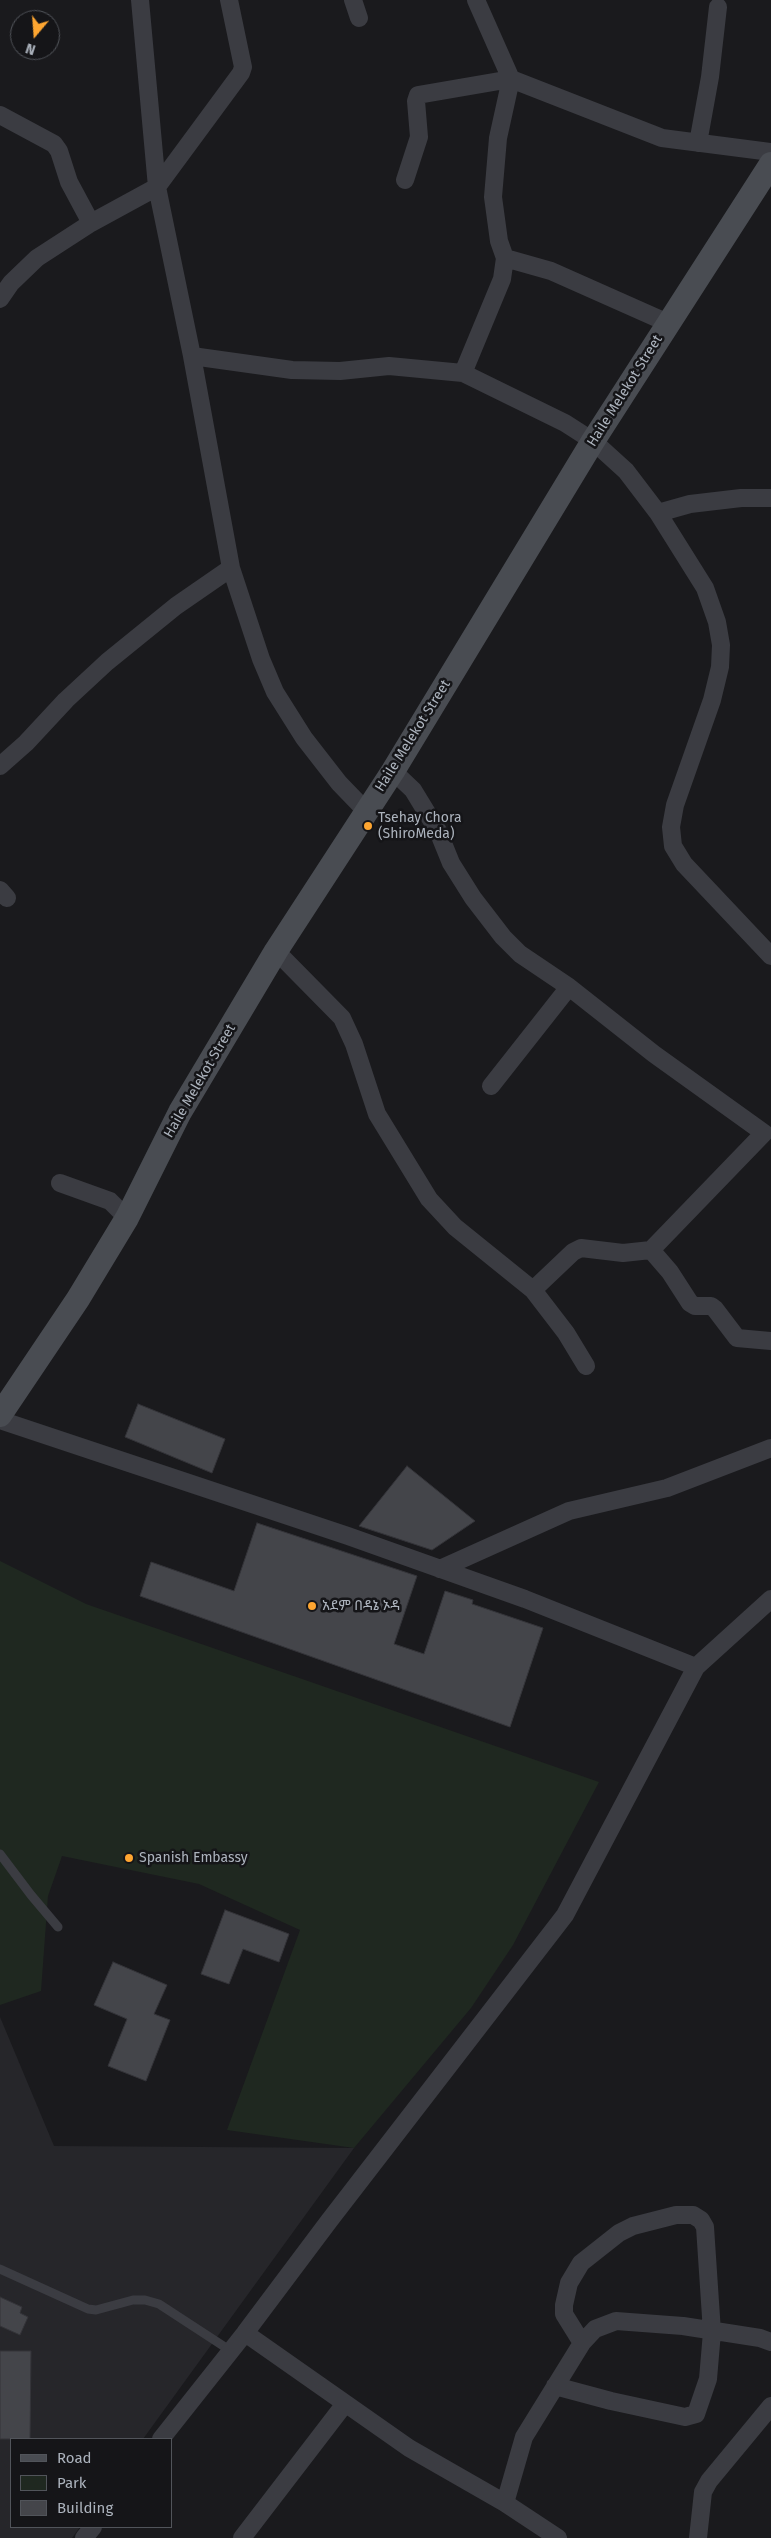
<!DOCTYPE html>
<html>
<head>
<meta charset="utf-8">
<style>
	body { margin:0 }
	#map { position:relative; width:771px; height:2538px; overflow:hidden; background:#1a1a1d; font-family:"Fira Sans",sans-serif }
	canvas { display:block }
	.legend { position:absolute; left:10px; top:2438px; width:162px; height:90px; box-sizing:border-box; background:#151518; border:1px solid #51545a; margin:0; padding:6px 9px; list-style:none; font-size:15px; color:#acb3bd }
	.legend li { display:flex; align-items:center; gap:10px; height:25px }
	.legend b { width:25px; border:1px solid #51545a }
	.north { position:absolute; left:10px; top:10px; width:50px; height:50px; box-sizing:border-box; background:#151518; border:1px solid #51545a; border-radius:50%; rotate:198deg; font-size:14px; font-weight:700; line-height:20px; text-align:center; color:#acb3bd }
	.north::after { content:''; display:block; margin:auto; width:18px; height:22px; background:#fea631; clip-path:polygon(50% 0,100% 100%,50% 72%,0 100%) }
</style>
</head>
<body>
<div id="map">
<canvas width="771" height="2538"></canvas>
<ul class="legend">
<li><b style="height:6px;background:#494c52"></b>Road</li>
<li><b style="height:14px;background:#1f2820"></b>Park</li>
<li><b style="height:14px;background:#44454a"></b>Building</li>
</ul>
<div class="north">N</div>
</div>
<script>
const context = document.querySelector('canvas').getContext('2d');
context.lineJoin = 'round';
function fill(path, color) { context.fillStyle = color; context.fill(path, 'evenodd'); }
const poly = rows => new Path2D(rows.map(r => 'M' + r).join(''));
function stroke(path, color, width, dash) { context.strokeStyle = color; context.lineWidth = width; context.lineCap = dash ? 'butt' : 'round'; context.setLineDash(dash || []); context.stroke(path); }
function label(font, color, halo, rows, align = 'center') {
  context.font = font + ' "Fira Sans","Noto Sans Ethiopic",sans-serif'; context.lineWidth = 5; context.setLineDash([]); context.textBaseline = 'middle'; context.strokeStyle = halo; context.fillStyle = color; for (const [text, x, y, turn = 0] of rows) {
    context.save(); context.translate(x, y); context.rotate((+turn || 0) * Math.PI / 180); context.textAlign = isNaN(turn) ? turn : align; if (halo) context.strokeText(text, 0, 0); context.fillText(text, 0, 0); context.restore();
  }
}
fill(poly([
	[0,2017,54,2146,354,2148,143,2439,11,2439,11,2527,80,2527,72,2538,0,2538]
]), '#26262a');
fill(poly([
	[0,1561,86,1604,599,1782,513,1945,471,2008,354,2148,227,2130,300,1930,199,1884,62,1856,48,1896,41,1991,0,2005]
]), '#1f2820');
const building = poly([
	[138,1404,225,1439,212,1473,125,1437,138,1404],
	[407,1466,475,1521,432,1550,359,1526,407,1466],
	[257,1523,417,1576,394,1644,424,1654,445,1591,473,1600,472,1604,543,1628,510,1727,140,1596,151,1562,234,1591,257,1523],
	[225,1910,289,1934,279,1962,243,1949,229,1984,201,1974,225,1910],
	[113,1962,167,1985,154,2014,170,2020,146,2081,108,2066,127,2019,94,2005,113,1962],
	[0,2297,22,2307,20,2313,28,2317,20,2335,0,2326,0,2297],
	[0,2351,31,2351,30,2439,0,2439,0,2351]
]);
fill(building, '#44454a');
stroke(building, '#343439', 1);
stroke(poly([
	[0,1854,31,1895,58,1927],
	[0,2269,88,2309,96,2310,133,2300,145,2300,159,2304,231,2351]
]), '#3b3c42', 9);
stroke(poly([
	[140,0,157,187,192,356,231,568,261,659,275,692,304,738,339,783,366,811],
	[353,0,359,18],
	[476,0,511,79,662,138,771,152],
	[0,115,54,144,59,151,69,182,91,223],
	[698,143,710,77,718,7],
	[405,180,419,137,416,101,418,95,511,79,498,138,493,197,499,241,505,258,502,279,463,373,565,423,593,441,626,471,658,513,705,588,717,622,721,645,720,667,712,700,675,805,671,827,673,846,684,864,771,956],
	[505,258,551,271,668,323],
	[0,299,11,283,37,258,91,223,157,187,241,73,243,67,229,0],
	[192,356,292,370,340,371,389,366,463,373],
	[658,513,690,504,741,498,771,498],
	[0,766,26,743,66,700,107,662,176,606,231,568],
	[393,771,413,790,438,831,451,863,473,898,503,937,520,954,569,987,654,1054,764,1133,651,1250,670,1272,690,1303,695,1306,711,1306,715,1309,737,1338,771,1341],
	[0,890,7,898],
	[276,951,342,1018,354,1044,377,1114,429,1199,455,1227,533,1290,573,1252,581,1248,623,1253,651,1250],
	[491,1086,569,987],
	[60,1183,110,1201,127,1218],
	[533,1290,566,1333,586,1366],
	[0,1420,348,1536,525,1599,696,1667],
	[440,1569,569,1511,667,1488,771,1448],
	[245,2333,409,2448,505,2503,558,2538],
	[555,2386,611,2401,685,2417,696,2414,708,2379,712,2332,705,2227,701,2220,693,2215,676,2215,633,2226,619,2233,581,2263,569,2283,564,2305,564,2314,582,2343],
	[161,2439,245,2333,329,2221,565,1915,696,1667,771,1599],
	[505,2503,524,2437,582,2343,595,2329,616,2321,683,2326,760,2338,771,2342],
	[84,2538,93,2527],
	[242,2538,344,2405],
	[698,2538,703,2492,709,2481,771,2406]
]), '#3b3c42', 18);
stroke(poly([
	[0,1415,78,1299,127,1218,180,1112,276,951,393,771,593,441,771,164]
]), '#494c52', 24);
for (const [x, y, r, color] of [
	[368,826,5,"#fea631"],
	[312,1606,5,"#fea631"],
	[129,1858,5,"#fea631"]
]) { const dot = new Path2D(); dot.arc(x, y, r, 0, 2 * Math.PI); context.fillStyle = color; context.fill(dot); stroke(dot, '#151518', 2); }
label('14px', '#acb3bd', '#151518', [
	["Haile Melekot Street",625,391,-58],
	["Haile Melekot Street",413,736,-58],
	["Haile Melekot Street",200,1081,-60]
]);
label('14px', '#acb3bd', '#151518', [
	["Tsehay Chora",378,818],
	["(ShiroMeda)",378,834],
	["አደም በዳኔ ኦዳ",322,1606],
	["Spanish Embassy",139,1858]
], 'left');
</script>
</body>
</html>
